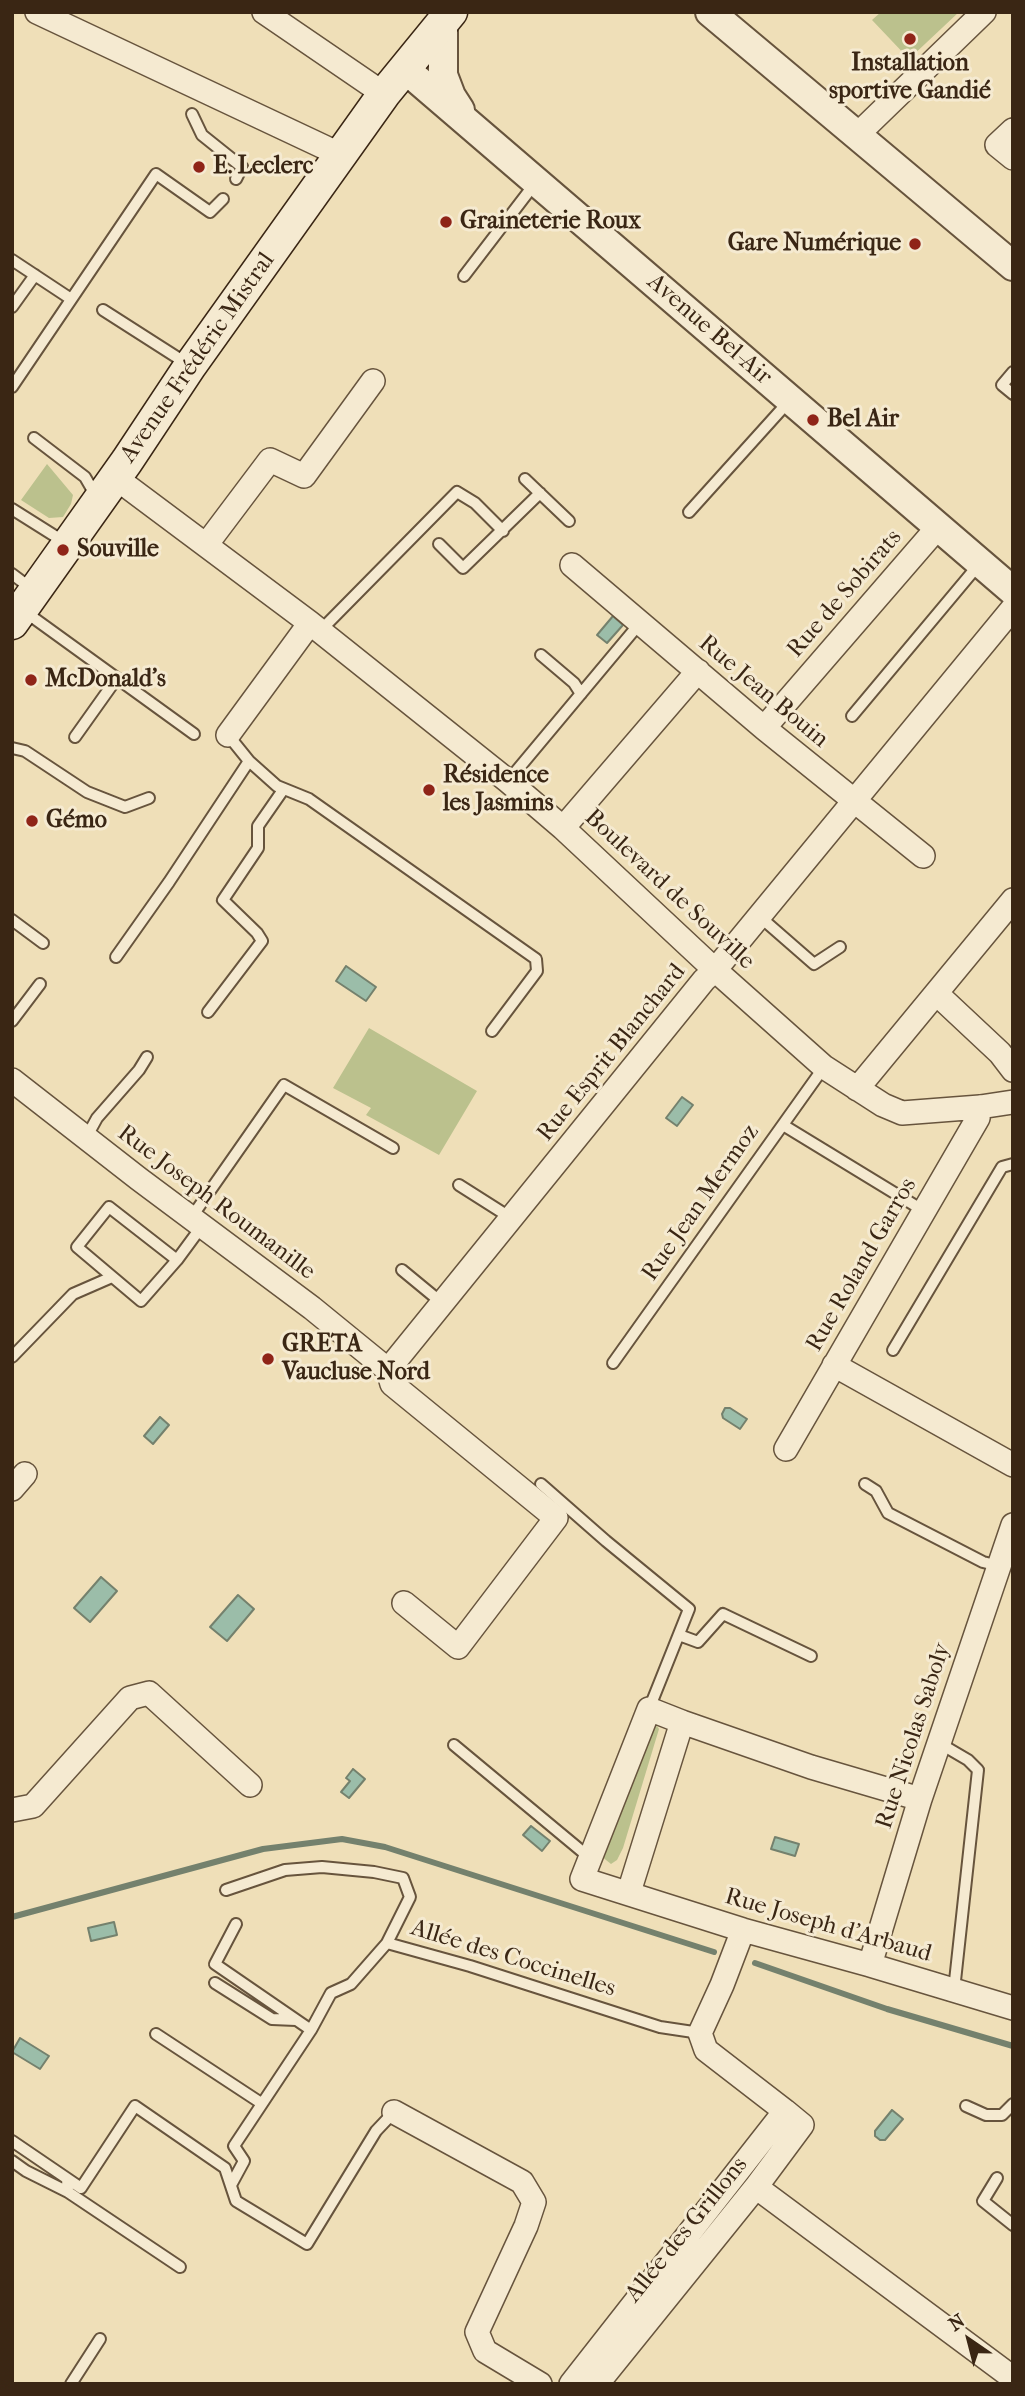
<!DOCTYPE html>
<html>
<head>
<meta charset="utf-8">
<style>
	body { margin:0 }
	#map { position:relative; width:1025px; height:2396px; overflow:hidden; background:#efdfb8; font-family:"IM FELL French Canon",serif }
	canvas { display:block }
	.frame { position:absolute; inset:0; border:14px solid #3a2614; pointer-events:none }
	.north { position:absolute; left:934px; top:2305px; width:70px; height:70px; -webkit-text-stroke:5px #f5ead1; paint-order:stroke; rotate:325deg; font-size:19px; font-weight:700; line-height:28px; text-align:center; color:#3a2614 }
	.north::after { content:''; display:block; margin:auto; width:24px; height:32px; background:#3a2614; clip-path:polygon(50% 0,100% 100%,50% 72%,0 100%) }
</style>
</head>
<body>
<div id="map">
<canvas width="1025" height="2396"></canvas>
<div class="frame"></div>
<div class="north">N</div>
</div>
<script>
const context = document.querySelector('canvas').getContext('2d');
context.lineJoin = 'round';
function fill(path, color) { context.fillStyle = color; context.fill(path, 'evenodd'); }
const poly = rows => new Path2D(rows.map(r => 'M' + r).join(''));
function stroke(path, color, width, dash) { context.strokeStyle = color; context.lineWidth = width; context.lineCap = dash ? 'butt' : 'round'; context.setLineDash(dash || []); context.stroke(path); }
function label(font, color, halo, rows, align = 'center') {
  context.font = font + ' "IM FELL French Canon",serif'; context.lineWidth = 6; context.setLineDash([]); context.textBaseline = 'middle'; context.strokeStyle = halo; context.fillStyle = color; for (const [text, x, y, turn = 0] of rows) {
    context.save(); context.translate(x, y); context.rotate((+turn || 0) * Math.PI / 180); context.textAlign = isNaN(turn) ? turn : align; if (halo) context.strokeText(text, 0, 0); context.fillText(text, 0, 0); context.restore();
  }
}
fill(poly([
	[881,12,959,12,909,59,872,20],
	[47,464,73,495,71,504,63,517,49,518,21,500],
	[369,1028,477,1091,439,1155,366,1115,371,1108,333,1088],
	[657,1726,659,1729,623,1848,617,1860,611,1864,601,1856,652,1729]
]), '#bbc18d');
const water = poly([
	[613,616,623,625,607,643,597,635,613,616],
	[346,966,376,987,366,1001,336,981,346,966],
	[682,1097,693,1105,677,1126,666,1118,682,1097],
	[725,1408,730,1408,747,1419,740,1429,723,1418,722,1414,725,1408],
	[160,1417,169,1425,153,1444,144,1436,160,1417],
	[101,1577,117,1591,90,1622,74,1608,101,1577],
	[238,1595,254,1609,227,1641,210,1627,238,1595],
	[353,1769,365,1779,349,1798,341,1792,350,1781,346,1778,353,1769],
	[531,1826,550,1841,542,1851,523,1835,531,1826],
	[775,1837,799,1844,795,1856,771,1849,775,1837],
	[114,1922,117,1935,91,1941,88,1928,114,1922],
	[20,2038,49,2056,40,2069,12,2052,20,2038],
	[892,2110,903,2119,885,2140,880,2140,875,2136,875,2131,892,2110]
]);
fill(water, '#9bbda9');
stroke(water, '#74816d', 2);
stroke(poly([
	[12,1917,263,1849,342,1839,385,1847,714,1952],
	[755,1963,887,2009,1013,2046]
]), '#74816d', 6);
const service = poly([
	[192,114,202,135,242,167,236,179],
	[12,260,71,299],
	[464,276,536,182],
	[12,307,35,275],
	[103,310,189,365],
	[1013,372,1002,385,1013,394],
	[12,387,156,174,210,212,223,199],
	[34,438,85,477,96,496],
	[525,479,569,521],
	[12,509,66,543],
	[689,512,790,400],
	[439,544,463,568,540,493],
	[12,574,32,589],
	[24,611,194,734],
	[320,631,457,492,475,503,503,531],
	[541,655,574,683,581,694],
	[852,716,980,563],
	[75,737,117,678],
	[12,748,25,751,87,792,125,807,149,798],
	[249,761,277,786,309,799,536,959,537,971,492,1031],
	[508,781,640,623],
	[759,916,814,964,840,947],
	[12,920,43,943],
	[116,957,169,882,249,761,228,735],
	[208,1012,262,941,257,933,223,900,258,848,258,826,283,790],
	[12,1021,40,984],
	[783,1125,924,1211],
	[86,1138,97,1118,139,1070,147,1057],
	[459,1185,511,1218],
	[191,1218,284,1085,393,1148],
	[177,1260,109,1207,77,1247,141,1301,177,1260,202,1226],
	[402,1270,442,1303],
	[893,1350,1002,1167,1013,1164],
	[12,1357,73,1294,112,1277],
	[613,1363,824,1067],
	[541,1484,606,1541,689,1609,649,1709],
	[865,1484,876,1491,888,1513,983,1562,999,1566],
	[679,1635,698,1642,723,1614,811,1656],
	[939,1743,968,1760,978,1770,954,1990],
	[454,1745,590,1858],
	[226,1890,285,1870,322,1867,374,1872,403,1878,410,1897,387,1943],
	[236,1924,215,1964,311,2030],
	[215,1983,272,2019,296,2020],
	[156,2034,261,2103],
	[966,2106,986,2115,1002,2115,1013,2104],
	[12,2141,81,2188,135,2106,225,2168,236,2201,307,2244,376,2131,394,2112],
	[12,2161,26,2171,68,2192],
	[997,2178,983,2201,1013,2225],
	[67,2179,68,2192,180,2267],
	[231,2185,244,2161,234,2146,311,2030,331,1993,351,1984,387,1943,470,1966,660,2027,700,2033],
	[71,2384,100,2339]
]);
const minor = poly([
	[37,12,341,155],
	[264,12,384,94],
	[1013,130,997,145,1013,158],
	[856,136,984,12],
	[114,480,128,487,310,623,508,781,563,828,715,970,824,1067,883,1105,902,1113,980,1107,1013,1102],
	[206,545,270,460,304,476,373,381],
	[572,565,764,728,923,856],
	[764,728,938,527],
	[228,735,310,623],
	[563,828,698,671],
	[937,994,1000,1053,1013,1070],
	[12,1080,139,1179,312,1308,388,1370],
	[857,1089,1013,900],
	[834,1365,1013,1465],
	[388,1370,704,980,715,970,1013,608],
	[388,1370,392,1384,556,1518,458,1647,404,1603],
	[786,1449,978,1118,980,1107],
	[12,1489,25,1474],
	[682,1722,649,1709,582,1879,743,1930,870,1965,1013,2008],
	[12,1810,33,1806,130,1698,149,1693,250,1785],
	[629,1892,682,1722,811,1767,920,1799],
	[743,1930,722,1985,700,2033,706,2050,785,2111],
	[870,1965,920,1799,1013,1525],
	[394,2112,522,2182,534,2202,526,2226,477,2332,485,2351,540,2384],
	[756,2187,1013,2378],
	[571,2384,785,2111,802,2125,756,2187,597,2384]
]);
const tertiary = poly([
	[710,12,1013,266],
	[443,23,443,75,451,96,460,110],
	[405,69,1013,591]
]);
const secondary = poly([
	[12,623,127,461,190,366,384,94,451,12]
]);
stroke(service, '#67543d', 14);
stroke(minor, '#67543d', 26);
stroke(tertiary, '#67543d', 32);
stroke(secondary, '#3a2614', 35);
stroke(service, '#f5ead1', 10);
stroke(minor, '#f5ead1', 23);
stroke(tertiary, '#f5ead1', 28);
stroke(secondary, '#f5ead1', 32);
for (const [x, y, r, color] of [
	[910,39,7,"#8f2418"],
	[199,167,7,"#8f2418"],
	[446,222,7,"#8f2418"],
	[915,244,7,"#8f2418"],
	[813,420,7,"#8f2418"],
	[63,550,7,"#8f2418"],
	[31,680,7,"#8f2418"],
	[429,790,7,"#8f2418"],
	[32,821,7,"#8f2418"],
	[268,1359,7,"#8f2418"]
]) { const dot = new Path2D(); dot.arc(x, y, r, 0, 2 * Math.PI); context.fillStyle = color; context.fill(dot); stroke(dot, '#f5ead1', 2.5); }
label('bold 24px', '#3a2614', '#f5ead1', [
	["Installation",910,64,"center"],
	["sportive Gandié",910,92,"center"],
	["E. Leclerc",213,167],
	["Graineterie Roux",460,222],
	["Gare Numérique",901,244,"right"],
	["Bel Air",827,420],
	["Souville",77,550],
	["McDonald's",45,680],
	["Résidence",443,776],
	["les Jasmins",443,804],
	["Gémo",46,821],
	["GRETA",282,1345],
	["Vaucluse Nord",282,1373]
], 'left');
label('24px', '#3a2614', '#f5ead1', [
	["Avenue Bel-Air",709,330,41],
	["Avenue Frédéric Mistral",198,358,-55],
	["Rue de Sobirats",845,594,-49],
	["Rue Jean Bouin",763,692,40],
	["Boulevard de Souville",669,890,43],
	["Rue Esprit Blanchard",612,1053,-51],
	["Rue Joseph Roumanille",216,1203,37],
	["Rue Jean Mermoz",701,1203,-55],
	["Rue Roland Garros",862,1265,-60],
	["Rue Nicolas Saboly",914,1736,-72],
	["Rue Joseph d'Arbaud",828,1926,16],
	["Allée des Coccinelles",513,1959,17],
	["Allée des Grillons",687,2230,-51]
]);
</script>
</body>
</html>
